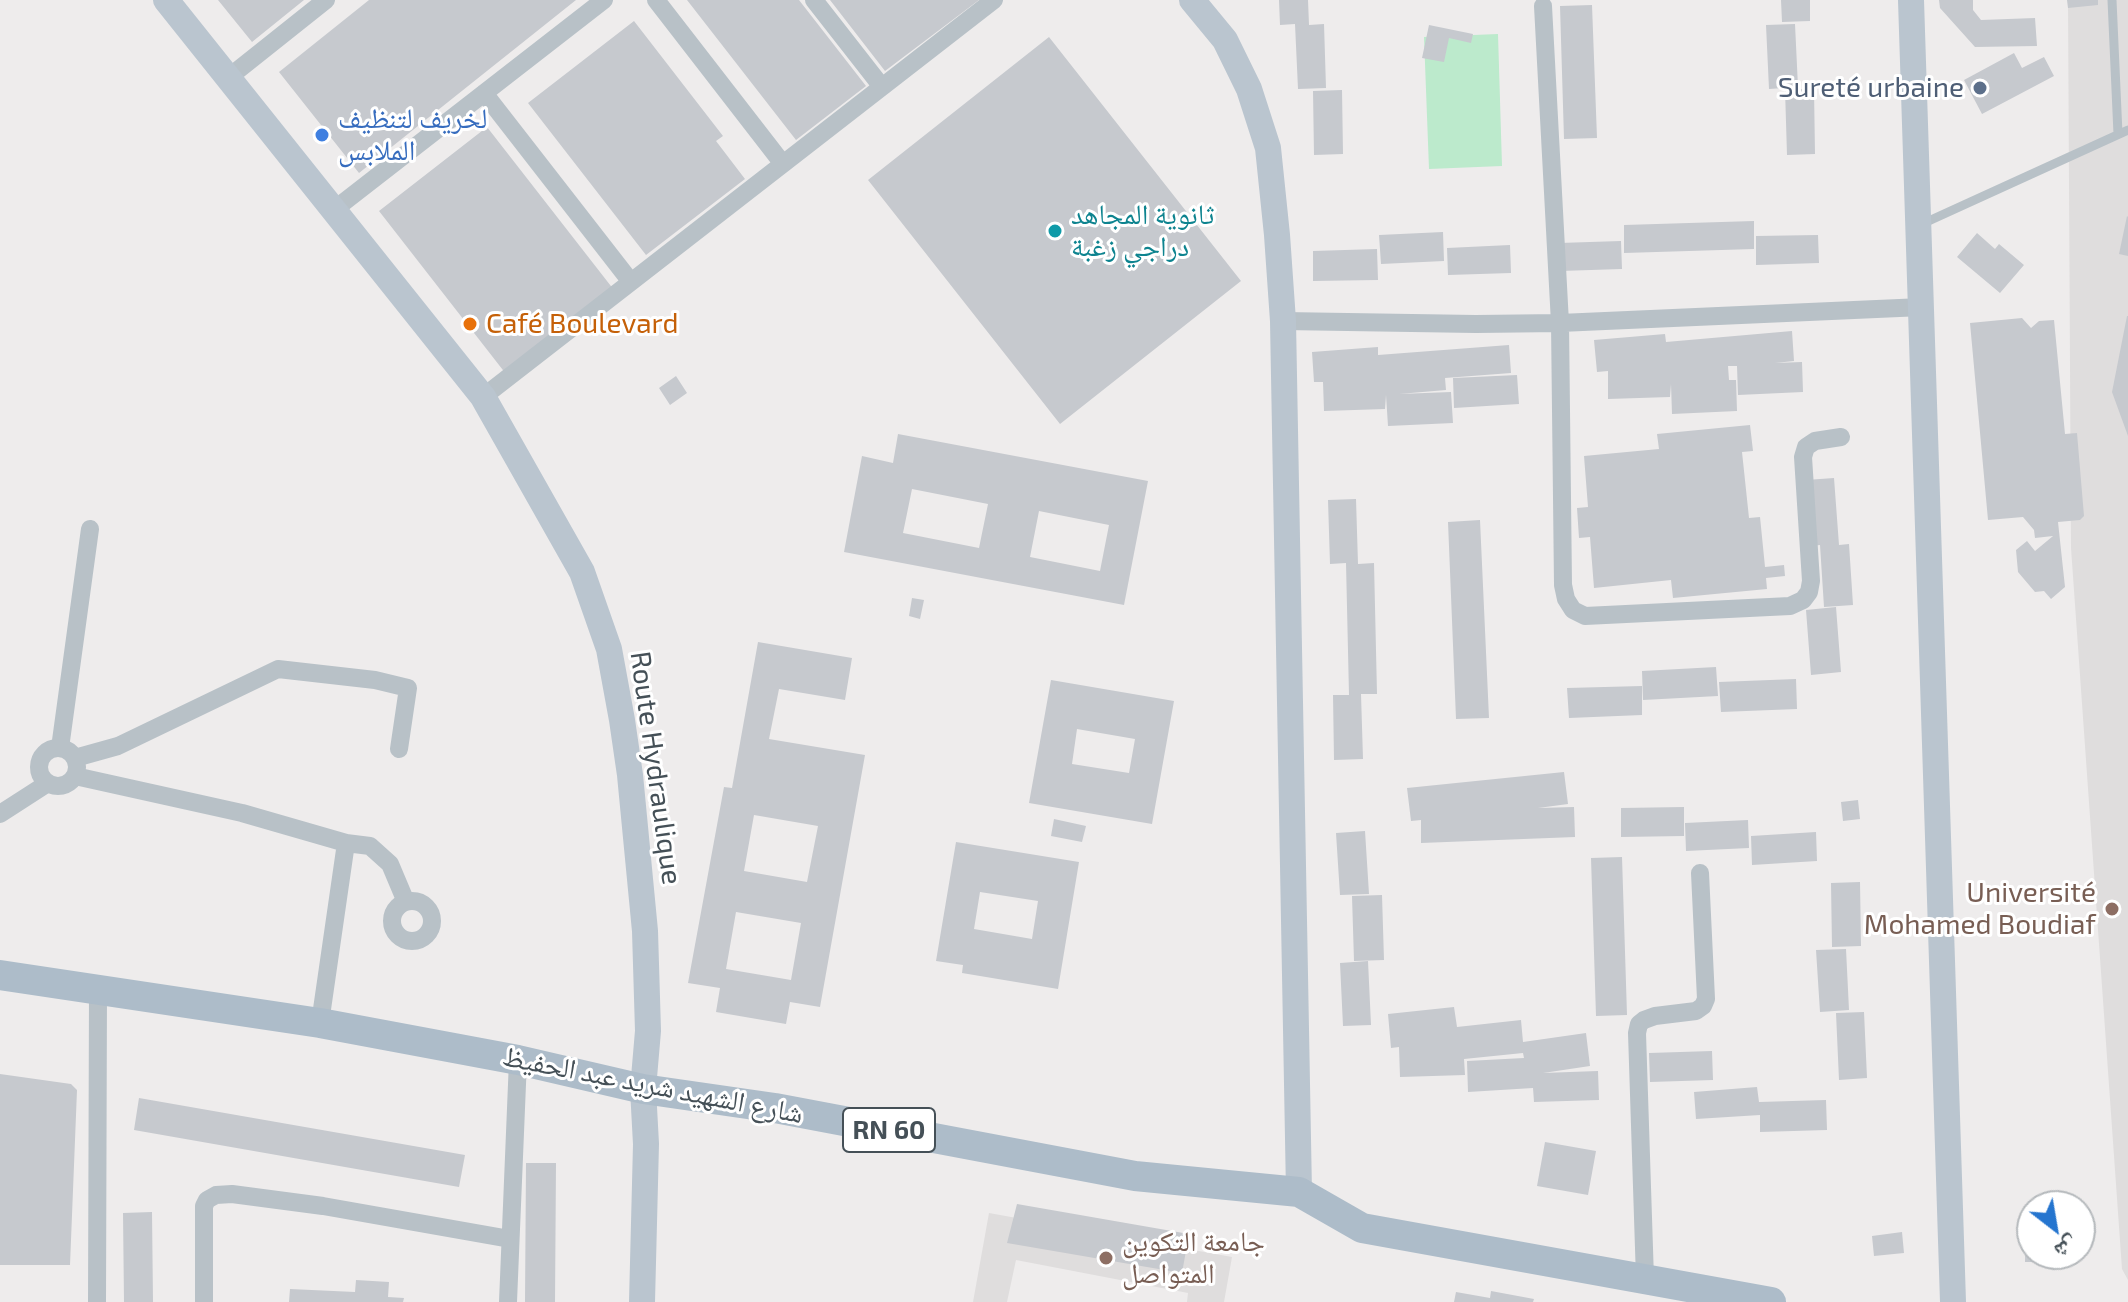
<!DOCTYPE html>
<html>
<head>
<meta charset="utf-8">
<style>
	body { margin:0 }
	#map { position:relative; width:2128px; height:1302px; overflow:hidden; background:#eeecec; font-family:"Exo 2","Noto Naskh Arabic",sans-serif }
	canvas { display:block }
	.north { position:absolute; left:2016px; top:1190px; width:80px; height:80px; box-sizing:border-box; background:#fff; border:2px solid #b5b9bc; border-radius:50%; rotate:149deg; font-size:22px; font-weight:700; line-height:32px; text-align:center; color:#455057 }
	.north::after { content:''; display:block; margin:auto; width:28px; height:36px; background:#2575cf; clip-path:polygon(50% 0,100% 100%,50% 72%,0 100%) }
</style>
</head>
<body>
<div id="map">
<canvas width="2128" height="1302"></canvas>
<div class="north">ش</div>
</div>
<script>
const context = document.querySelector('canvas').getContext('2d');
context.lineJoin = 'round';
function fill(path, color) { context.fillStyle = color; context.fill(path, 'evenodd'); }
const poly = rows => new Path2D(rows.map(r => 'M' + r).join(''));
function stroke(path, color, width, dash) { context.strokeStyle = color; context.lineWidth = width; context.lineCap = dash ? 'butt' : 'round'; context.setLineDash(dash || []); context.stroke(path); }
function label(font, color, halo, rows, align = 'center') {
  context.font = font + ' "Exo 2","Noto Naskh Arabic",sans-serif'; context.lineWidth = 6; context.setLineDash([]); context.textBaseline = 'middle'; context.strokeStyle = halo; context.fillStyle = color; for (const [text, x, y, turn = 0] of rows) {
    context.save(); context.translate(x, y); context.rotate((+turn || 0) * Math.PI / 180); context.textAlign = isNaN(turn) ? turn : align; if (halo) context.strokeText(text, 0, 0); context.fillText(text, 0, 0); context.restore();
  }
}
fill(poly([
	[2068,0,2128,0,2128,1280,2122,1269,2071,548],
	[989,1213,1232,1257,1224,1302,1187,1302,1188,1293,1016,1260,1007,1302,973,1302]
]), '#dfdddd');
fill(poly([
	[1498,34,1502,166,1429,169,1424,37]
]), '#bceacc');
fill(poly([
	[218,0,304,0,252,42],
	[369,0,576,0,359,173,279,72],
	[687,0,799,0,866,86,796,140],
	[830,0,979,0,885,71],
	[1279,0,1308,0,1309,25,1324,24,1326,88,1298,89,1295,24,1280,25],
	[1781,0,1810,0,1810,21,1782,22],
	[1939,0,1973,0,1973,10,1981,20,2035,18,2037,46,1975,47,1940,8],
	[2067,0,2098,0,2098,5,2068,8],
	[1592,5,1597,138,1564,139,1560,6],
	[634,21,723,136,716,141,745,179,646,255,528,103],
	[1795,24,1798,87,1769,89,1766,25],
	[1429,25,1473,34,1471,43,1449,38,1444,62,1422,58],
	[1049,37,1241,281,1060,424,868,180],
	[2014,53,2022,68,2044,57,2054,76,1982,114,1964,80],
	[1785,89,1814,89,1815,154,1787,155],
	[1342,90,1343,154,1314,155,1313,91],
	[487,127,614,290,506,374,379,211],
	[2127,216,2128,217,2128,256,2119,254],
	[1754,221,1754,249,1624,253,1624,225],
	[1443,232,1444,261,1381,264,1379,235],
	[1977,233,1995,249,1999,244,2024,265,2000,293,1957,257],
	[1818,235,1819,263,1756,265,1756,236],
	[1621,241,1622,269,1560,271,1559,243],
	[1510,245,1511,273,1448,275,1447,248],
	[1377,249,1378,280,1313,281,1313,251],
	[2127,316,2128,316,2128,436,2112,392],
	[2022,318,2031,328,2039,321,2054,320,2065,434,2077,433,2084,516,2080,520,2058,522,2065,587,2051,599,2044,591,2035,592,2018,572,2016,550,2027,541,2035,551,2053,536,2035,538,2034,530,2023,517,1988,520,1970,323],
	[1792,331,1794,361,1775,363,1802,362,1803,392,1738,395,1737,366,1728,366,1729,380,1736,380,1737,411,1672,414,1671,384,1670,397,1608,399,1608,371,1597,372,1594,340,1665,334,1666,342],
	[1509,345,1511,373,1445,378,1446,390,1399,394,1451,392,1453,423,1388,426,1386,395,1385,409,1324,411,1323,382,1314,382,1312,352,1378,347,1378,355],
	[1517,375,1519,404,1454,408,1453,378],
	[676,376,687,393,670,405,659,388],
	[1750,425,1753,451,1742,452,1749,518,1760,517,1765,567,1784,565,1785,576,1766,578,1767,589,1673,598,1671,580,1594,588,1590,537,1579,538,1577,508,1588,507,1584,456,1659,449,1657,434],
	[898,434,1148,481,1124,605,844,552,862,456,893,463],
	[912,489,988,504,979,548,903,533],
	[1039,511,1109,525,1100,571,1030,557],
	[1834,478,1839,545,1849,544,1853,605,1824,607,1820,545,1811,546,1806,480],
	[1356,499,1358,564,1374,563,1377,694,1361,694,1363,759,1334,760,1333,695,1349,695,1346,563,1330,564,1328,500],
	[1480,520,1489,718,1456,719,1448,522],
	[912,598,924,600,920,619,909,616],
	[1836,607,1841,672,1811,675,1806,610],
	[758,642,852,658,845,700,779,689,769,739,865,755,820,1007,790,1002,786,1024,716,1012,720,988,688,983,724,787,732,788],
	[754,815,818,826,807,882,744,871],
	[736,912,801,923,791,980,726,969],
	[1716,667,1718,696,1643,700,1642,671],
	[1796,679,1797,709,1721,712,1719,682],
	[1051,680,1174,701,1152,824,1029,803],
	[1077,729,1135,739,1129,773,1072,764],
	[1642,686,1642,715,1569,718,1567,688],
	[1564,772,1568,804,1538,808,1574,807,1575,837,1421,843,1421,820,1411,821,1407,788],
	[1858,800,1860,819,1843,821,1841,802],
	[1684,807,1684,836,1621,837,1621,808],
	[1054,819,1086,826,1082,842,1051,836],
	[1748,820,1749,848,1686,851,1685,823],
	[1365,831,1369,894,1340,895,1336,833],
	[1816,832,1817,861,1752,865,1751,836],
	[956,842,1079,862,1058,989,962,973,963,965,936,961],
	[980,892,1038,901,1032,939,974,929],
	[1622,857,1627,1015,1596,1016,1591,858],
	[1860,882,1861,946,1832,947,1831,883],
	[1382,895,1384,960,1354,961,1352,896],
	[1846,949,1849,1010,1820,1012,1816,950],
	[1368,961,1371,1025,1343,1026,1340,963],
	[1454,1007,1457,1027,1521,1020,1523,1042,1586,1033,1590,1066,1543,1073,1598,1071,1599,1100,1534,1102,1533,1088,1468,1092,1467,1061,1524,1058,1523,1053,1464,1059,1465,1075,1400,1077,1399,1047,1391,1048,1388,1014],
	[1864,1012,1867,1078,1839,1080,1836,1013],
	[1712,1051,1713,1080,1650,1082,1649,1053],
	[0,1074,71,1084,77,1090,70,1265,0,1265],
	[1757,1087,1759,1102,1826,1100,1827,1130,1760,1132,1760,1115,1696,1119,1694,1092],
	[139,1098,465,1155,459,1187,134,1130],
	[1545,1142,1596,1151,1588,1195,1537,1186],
	[526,1163,556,1163,555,1302,525,1302],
	[1017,1204,1189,1234,1182,1273,1007,1243],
	[2026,1211,2032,1211,2032,1254,2051,1254,2051,1262,2025,1262],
	[152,1212,153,1302,124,1302,123,1213],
	[1902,1232,1904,1253,1874,1256,1872,1236],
	[356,1280,389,1282,388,1297,404,1298,403,1302,289,1302,290,1289,355,1292],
	[1491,1291,1534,1299,1533,1302,1454,1302,1456,1292,1490,1298]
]), '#c6c9ce');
stroke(poly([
	[2112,0,2118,134],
	[1922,224,2128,130]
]), '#b8c1c7', 9);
stroke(poly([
	[656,0,783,164],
	[814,0,882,87],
	[1543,6,1560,323,1563,585,1566,599,1573,610,1585,616,1790,606,1803,600,1809,592,1811,581,1803,457,1806,447,1815,441,1841,437],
	[228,78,326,0],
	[484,93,631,282],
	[335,209,604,0],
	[1283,321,1476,324,1560,323,1922,307],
	[483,397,994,0],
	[60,748,90,529],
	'39 767a19 19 0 1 1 38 0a19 19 0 1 1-38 0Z',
	[75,758,118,746,278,669,375,680,408,688,399,749],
	[75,776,242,813,346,843,320,1023],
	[0,814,48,783],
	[346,843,370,846,390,864,406,902],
	'392 921a20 20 0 1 1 40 0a20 20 0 1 1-40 0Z',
	[1645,1279,1637,1033,1639,1024,1644,1020,1655,1016,1696,1011,1703,1006,1706,999,1700,873],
	[97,1302,98,991],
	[204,1302,204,1206,207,1200,216,1195,232,1194,323,1206,510,1239],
	[508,1302,518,1060]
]), '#b8c1c7', 18);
stroke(poly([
	[166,0,483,397,582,572,609,649,622,720,630,775,645,931,648,1031,643,1089,646,1144,642,1302],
	[1192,0,1225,40,1249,89,1268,148,1277,235,1283,321,1299,1192],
	[1911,0,1953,1302]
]), '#bac5cf', 26);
stroke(poly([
	[0,975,320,1023,518,1060,643,1089,775,1108,1135,1176,1299,1192,1362,1228,1771,1302]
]), '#adbcc9', 30);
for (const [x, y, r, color] of [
	[1980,88,8,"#5c6f8a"],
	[322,135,8,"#3f7fe0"],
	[1055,231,8,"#0f9aa8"],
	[470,324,8,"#e8710a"],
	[2112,909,8,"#8d6e63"],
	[1106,1258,8,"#8d6e63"]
]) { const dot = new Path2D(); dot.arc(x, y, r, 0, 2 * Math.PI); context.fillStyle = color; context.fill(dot); stroke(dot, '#fff', 3); }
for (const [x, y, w] of [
	[889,1130,92]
]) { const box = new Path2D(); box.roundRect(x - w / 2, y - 22, w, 44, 6); context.fillStyle = '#fff'; context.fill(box); stroke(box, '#455057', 2); }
label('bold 26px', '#455057', null, [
	["RN 60",889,1130]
]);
label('28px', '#4e5e75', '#fff', [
	["Sureté urbaine",1964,88]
], 'right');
label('28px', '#366cbe', '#fff', [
	["لخريف لتنظيف",338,119],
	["الملابس",338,151]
], 'left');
label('28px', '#0d838f', '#fff', [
	["ثانوية المجاهد",1071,215],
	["دراجي زغبة",1071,247]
], 'left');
label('28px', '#c56008', '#fff', [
	["Café Boulevard",486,324]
], 'left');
label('28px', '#455057', '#fff', [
	["Route Hydraulique",656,768,82],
	["شارع الشهيد شريد عبد الحفيظ",653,1085,11]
]);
label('28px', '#785e54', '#fff', [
	["Université",2096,893],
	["Mohamed Boudiaf",2096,925],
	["جامعة التكوين",1122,1242,"left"],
	["المتواصل",1122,1274,"left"]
], 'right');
</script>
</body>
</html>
